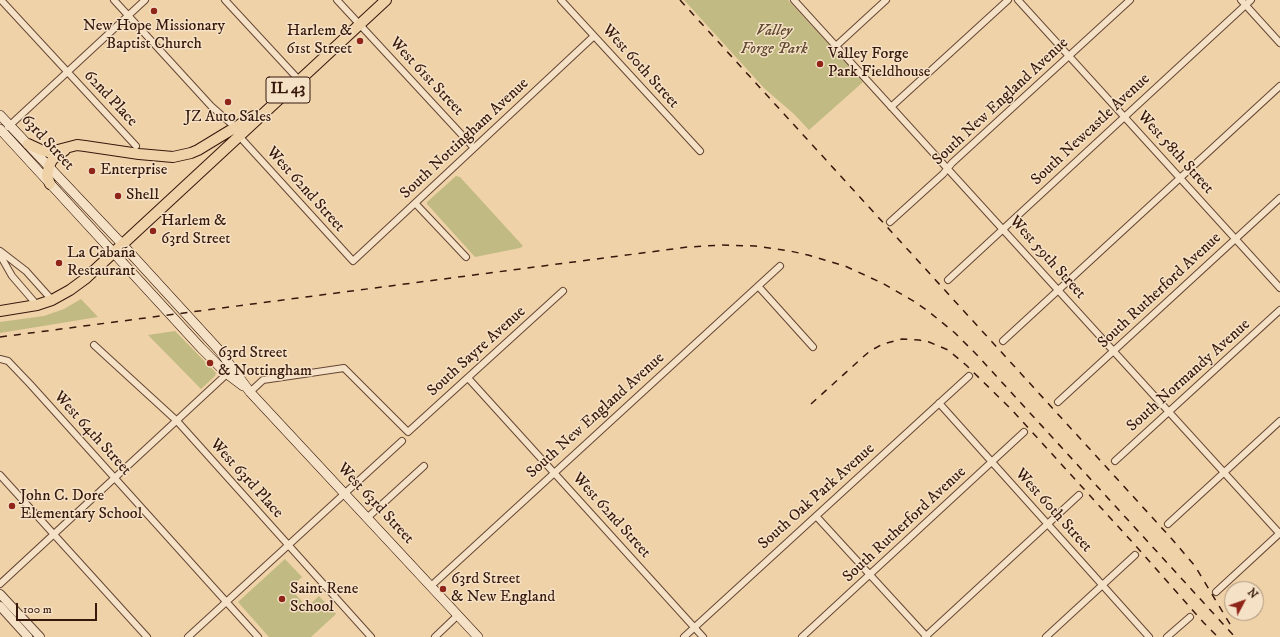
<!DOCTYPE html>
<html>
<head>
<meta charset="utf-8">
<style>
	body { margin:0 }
	#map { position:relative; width:1280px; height:637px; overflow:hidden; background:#efd2a8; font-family:"IM FELL DW Pica",serif }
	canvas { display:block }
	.north { position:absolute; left:1224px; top:581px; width:40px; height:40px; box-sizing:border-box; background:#f5e2c6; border:1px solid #a9917c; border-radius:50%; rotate:49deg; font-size:11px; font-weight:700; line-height:16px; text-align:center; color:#37180d }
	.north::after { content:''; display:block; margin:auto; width:14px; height:18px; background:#8f2418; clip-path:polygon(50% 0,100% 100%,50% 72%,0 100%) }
	.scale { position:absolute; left:16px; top:603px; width:81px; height:18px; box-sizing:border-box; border:2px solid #37180d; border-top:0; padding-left:5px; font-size:12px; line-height:14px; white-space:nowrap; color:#37180d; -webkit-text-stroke:3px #f5e2c6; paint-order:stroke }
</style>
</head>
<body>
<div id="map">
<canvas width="1280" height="637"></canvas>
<div class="north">N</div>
<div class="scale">100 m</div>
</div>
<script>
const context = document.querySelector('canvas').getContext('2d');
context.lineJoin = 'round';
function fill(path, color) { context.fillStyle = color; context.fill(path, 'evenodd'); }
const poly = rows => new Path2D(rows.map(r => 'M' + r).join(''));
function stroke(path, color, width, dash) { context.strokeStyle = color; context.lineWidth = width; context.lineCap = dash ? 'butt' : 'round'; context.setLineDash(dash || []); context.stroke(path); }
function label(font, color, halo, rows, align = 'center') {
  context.font = font + ' "IM FELL DW Pica",serif'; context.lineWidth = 3; context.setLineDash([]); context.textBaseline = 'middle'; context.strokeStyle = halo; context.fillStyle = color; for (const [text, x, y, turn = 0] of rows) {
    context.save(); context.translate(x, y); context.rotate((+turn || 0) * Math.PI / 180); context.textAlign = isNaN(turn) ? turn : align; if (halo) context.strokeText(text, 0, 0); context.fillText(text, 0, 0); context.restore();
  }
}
fill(poly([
	[684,0,788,0,863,82,809,130,794,114,765,89],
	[456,176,460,177,523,246,520,248,475,257,427,204,427,202],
	[81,299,98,317,0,333,0,322,44,316,64,309],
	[175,331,216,373,215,376,201,389,148,335],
	[285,559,302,577,290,588,307,607,319,596,336,614,311,637,269,637,238,602]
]), '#c1ba82');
const minor = poly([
	[1,0,136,146],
	[114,0,211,106,235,127],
	[225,0,299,80],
	[337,0,474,148],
	[561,0,700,151],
	[794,0,1280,534],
	[1018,0,1280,288],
	[1241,0,1280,43],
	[836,46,886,0],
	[891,107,1008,0],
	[8,127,145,0],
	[239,136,353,261,594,36],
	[415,203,466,257],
	[890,222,943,174,952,163,1130,0],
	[0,251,26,271,52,300],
	[0,255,12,276,37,305],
	[948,280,1251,0],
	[758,286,813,347],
	[1003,341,1280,86],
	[94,345,177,421,371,637],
	[0,359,8,361,30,384,258,637],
	[468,378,703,637],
	[250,392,263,380,344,368,408,432,563,291],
	[1058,402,1280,198],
	[939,403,1149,637],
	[1115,461,1280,310],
	[0,475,147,637],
	[816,516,927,637],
	[367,518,424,466],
	[1168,524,1280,421],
	[0,584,229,372],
	[431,586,780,266],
	[1216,592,1280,533],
	[188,637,402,441],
	[435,637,458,615],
	[684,637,969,376],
	[802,637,1024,432],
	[925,637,1079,495],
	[1046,637,1135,555],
	[1167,637,1190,617]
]);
const tertiary = poly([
	[0,594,40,637],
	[0,606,28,637]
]);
const secondary = poly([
	[0,115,122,244,219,350,250,392,478,637],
	[0,129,201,348,227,374,243,386]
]);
const primary = poly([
	[28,144,41,150,48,152,54,151,77,145,85,146,139,154,173,157,191,153,198,150,254,116],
	[50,184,47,176,49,166,52,160,58,155,65,150],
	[0,311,37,305,52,300,70,290,85,279,386,0]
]);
stroke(minor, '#654634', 8);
stroke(tertiary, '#654634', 10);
stroke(secondary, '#37180d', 10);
stroke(primary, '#37180d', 12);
stroke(minor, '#f5e2c6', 6);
stroke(tertiary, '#f5e2c6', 8);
stroke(secondary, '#f5e2c6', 9);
stroke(primary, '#efd2a8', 10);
stroke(poly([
	[680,0,1171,538,1195,566,1233,629],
	[0,337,688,247,722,245,755,246,790,251,808,255,845,266,882,283,915,302,928,311,955,333,977,355,1235,637],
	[811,404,863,357,870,351,883,344,902,339,919,340,929,342,948,350,966,365,1012,410,1134,544,1204,623,1218,637]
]), '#37180d', 1.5, [7, 7]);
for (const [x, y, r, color] of [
	[154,11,4,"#8f2418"],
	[360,41,4,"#8f2418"],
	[820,64,4,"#8f2418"],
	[228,102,4,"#8f2418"],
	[92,171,4,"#8f2418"],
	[118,196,4,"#8f2418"],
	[153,231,4,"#8f2418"],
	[59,263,4,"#8f2418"],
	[210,363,4,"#8f2418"],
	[12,506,4,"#8f2418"],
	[443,589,4,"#8f2418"],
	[282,599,4,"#8f2418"]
]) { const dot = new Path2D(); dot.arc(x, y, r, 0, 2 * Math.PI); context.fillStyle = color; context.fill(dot); stroke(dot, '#f5e2c6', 1.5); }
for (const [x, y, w] of [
	[288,90,44]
]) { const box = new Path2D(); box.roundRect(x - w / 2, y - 13, w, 26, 3); context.fillStyle = '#f5e2c6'; context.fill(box); stroke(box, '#37180d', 1); }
label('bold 15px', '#37180d', null, [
	["IL 43",288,90]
]);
label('16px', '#37180d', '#f5e2c6', [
	["New Hope Missionary",154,27,"center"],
	["Baptist Church",154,45,"center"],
	["Harlem &",352,32,"right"],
	["61st Street",352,50,"right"],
	["Valley Forge",828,55],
	["Park Fieldhouse",828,73],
	["JZ Auto Sales",228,118,"center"],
	["Enterprise",100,171],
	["Shell",126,196],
	["Harlem &",161,222],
	["63rd Street",161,240],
	["La Cabaña",67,254],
	["Restaurant",67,272],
	["63rd Street",218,354],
	["& Nottingham",218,372],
	["John C. Dore",20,497],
	["Elementary School",20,515],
	["63rd Street",451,580],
	["& New England",451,598],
	["Saint Rene",290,590],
	["School",290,608]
], 'left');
label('italic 16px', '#604930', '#f5e2c6', [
	["Valley",774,32],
	["Forge Park",774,50]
]);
label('16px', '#37180d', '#f5e2c6', [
	["West 60th Street",640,67,48],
	["West 61st Street",426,77,47],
	["62nd Place",110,99,47],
	["South New England Avenue",1001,102,-43],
	["South Newcastle Avenue",1091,130,-43],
	["South Nottingham Avenue",465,139,-43],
	["63rd Street",47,143,47],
	["West 58th Street",1175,153,48],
	["West 62nd Street",305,190,48],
	["West 59th Street",1047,258,48],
	["South Rutherford Avenue",1160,291,-43],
	["South Sayre Avenue",477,352,-42],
	["South Normandy Avenue",1189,376,-42],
	["South New England Avenue",596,416,-42],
	["West 64th Street",92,434,48],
	["West 63rd Place",246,479,48],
	["South Oak Park Avenue",817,497,-42],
	["West 63rd Street",375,504,47],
	["West 60th Street",1053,511,48],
	["West 62nd Street",611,516,48],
	["South Rutherford Avenue",905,525,-43]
]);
</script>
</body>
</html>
